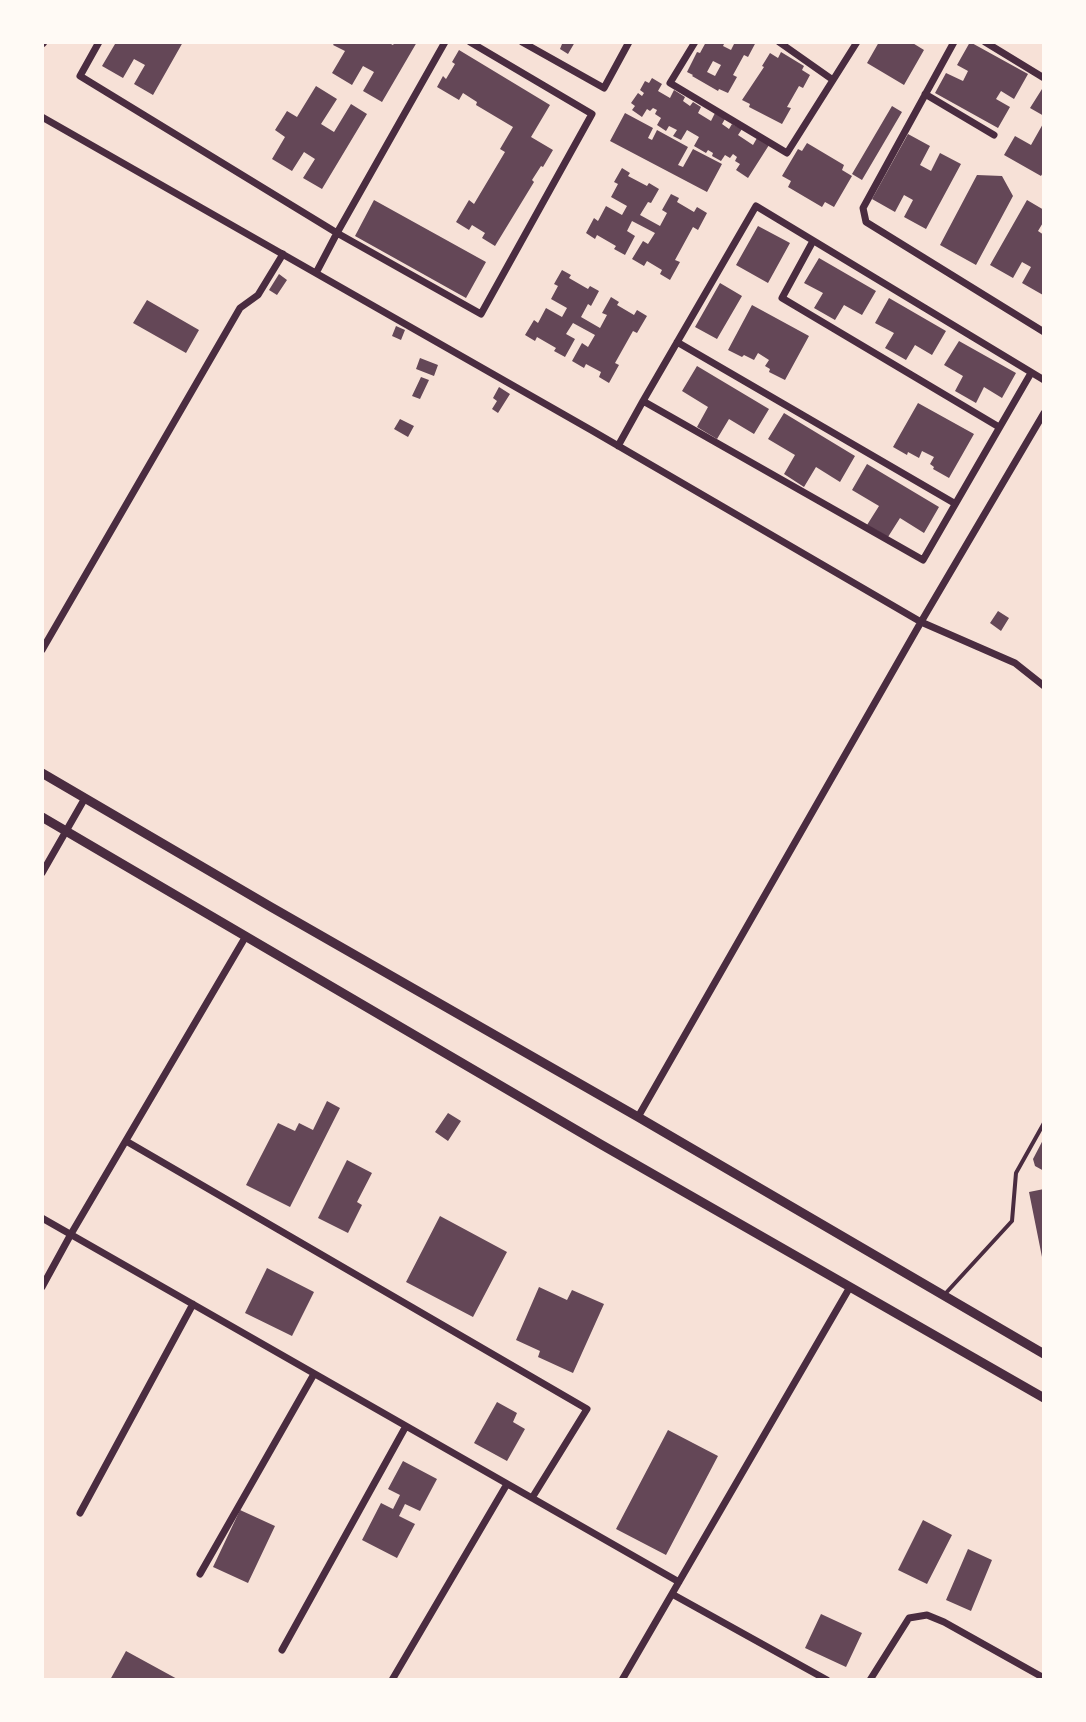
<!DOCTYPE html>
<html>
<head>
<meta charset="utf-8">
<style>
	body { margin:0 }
	#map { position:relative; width:1086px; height:1722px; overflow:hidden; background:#f7e1d7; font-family:"Source Sans 3",sans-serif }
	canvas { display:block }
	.frame { position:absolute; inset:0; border:44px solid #fffaf5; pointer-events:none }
</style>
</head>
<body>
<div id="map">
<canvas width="1086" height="1722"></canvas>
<div class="frame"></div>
</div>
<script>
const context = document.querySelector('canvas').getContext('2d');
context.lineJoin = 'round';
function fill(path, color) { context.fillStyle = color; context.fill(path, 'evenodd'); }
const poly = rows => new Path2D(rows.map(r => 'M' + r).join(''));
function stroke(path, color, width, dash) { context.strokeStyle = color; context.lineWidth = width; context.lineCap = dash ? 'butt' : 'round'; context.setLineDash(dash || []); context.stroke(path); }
fill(poly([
	[111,42,183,42,153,95,134,84,145,65,134,59,123,78,102,66,115,44],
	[335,42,387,42,393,45,395,42,417,42,382,102,363,91,374,72,363,66,352,85,332,73,345,51,333,45],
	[558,42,575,42,568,54,560,49,562,44],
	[706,42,725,42,723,46,731,50,735,42,756,42,748,57,744,55,733,75,737,77,728,93,719,89,718,91,692,76,693,75,687,72,697,52,700,53],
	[713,61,721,65,715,76,707,72],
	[879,42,911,42,924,50,904,85,867,63],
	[970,42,1028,74,1014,99,1001,91,996,99,1010,107,998,128,935,93,946,73,963,81,968,71,957,65],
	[459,50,550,105,531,137,553,150,543,167,541,166,532,180,534,182,495,246,482,238,485,233,472,225,469,230,456,222,469,200,474,204,505,152,500,149,513,127,476,105,477,102,463,93,459,100,437,87,443,76,446,79,455,64,452,62],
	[781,52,804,66,802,70,810,75,803,88,799,86,787,107,791,108,782,124,749,107,750,104,742,100,764,67,762,66,770,53,778,58],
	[652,78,662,84,658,91,670,98,674,90,685,97,683,101,690,106,693,102,701,107,698,113,711,121,715,113,725,119,722,124,729,129,732,124,742,129,738,135,753,145,757,138,769,145,748,178,736,170,740,164,735,161,737,157,733,154,730,158,725,155,721,161,712,156,713,153,708,150,706,153,694,146,699,137,687,130,681,140,673,136,677,130,669,126,666,131,657,125,661,118,655,114,657,110,653,108,650,111,647,109,642,117,632,110,635,106,631,103,638,93,642,96,644,93,640,90,645,81,649,83],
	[316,86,337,99,321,124,334,132,351,104,367,114,322,189,303,178,315,159,304,152,292,171,272,159,285,137,275,130,287,111,297,117],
	[1042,89,1044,90,1044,116,1030,108],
	[892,106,902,112,862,180,852,174],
	[625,113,653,128,648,138,652,140,657,130,688,147,678,165,683,167,693,149,722,164,707,192,610,141],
	[1044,122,1044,171,1041,176,1004,155,1015,136,1031,145],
	[908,134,930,146,920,165,931,171,940,153,961,164,926,229,904,217,913,200,904,195,895,212,872,199],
	[807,143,844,165,842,170,852,176,834,207,825,202,822,207,788,187,791,181,782,176,798,149,802,151],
	[622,168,630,173,628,176,647,186,649,183,659,189,651,203,648,202,640,215,660,226,667,213,662,210,671,194,679,198,677,202,694,212,697,207,707,213,698,230,693,227,675,260,680,262,670,280,660,274,662,270,647,261,644,266,632,259,643,241,648,244,655,233,632,221,627,231,635,236,625,255,614,249,616,246,597,235,595,239,586,233,594,218,598,221,606,206,622,215,627,206,611,197,618,184,614,182],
	[977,175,1002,176,1013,196,976,265,940,245],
	[374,200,486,262,466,298,355,236],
	[1027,200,1044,210,1044,221,1038,231,1044,235,1043,295,1022,283,1031,267,1022,262,1013,278,990,265],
	[758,226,790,243,768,283,736,265],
	[819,258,876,291,862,315,844,305,835,320,814,308,823,293,804,283],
	[562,270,571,275,569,278,588,289,590,286,599,291,591,306,588,304,581,317,600,328,607,315,602,313,611,297,619,302,617,305,634,315,637,310,647,316,637,333,633,331,615,363,619,365,609,383,599,377,601,372,586,364,584,368,572,361,582,343,588,347,595,335,573,323,566,334,575,339,565,357,554,351,556,348,537,337,535,341,525,335,534,320,538,323,546,308,562,317,567,308,551,299,558,286,554,284],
	[279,274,287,280,277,295,269,290],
	[720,283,742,296,717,339,695,327],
	[889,298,946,331,932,355,915,345,906,360,885,348,894,333,875,323],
	[147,300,199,330,186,353,133,323],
	[752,305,809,336,785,380,769,372,770,369,765,366,769,360,758,353,754,360,744,355,742,357,728,350],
	[396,326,405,330,401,340,392,336],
	[959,341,1016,373,1002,398,984,387,976,403,955,391,963,376,944,365],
	[420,358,438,365,434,376,416,369],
	[697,366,769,409,754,434,729,419,717,439,697,427,708,407,682,391],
	[421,377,429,380,420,399,412,396],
	[499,387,510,394,498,413,492,409,497,401,493,398],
	[918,403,974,434,949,478,933,469,934,467,930,464,934,457,922,451,919,458,908,452,907,455,893,447],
	[784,413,855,456,840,482,816,467,804,487,784,474,795,455,768,439],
	[400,419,414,426,408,437,394,429],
	[867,464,939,507,924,533,900,518,888,537,867,525,879,506,852,490],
	[998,611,1009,618,1001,631,990,623],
	[327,1101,340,1108,290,1207,246,1185,278,1123,295,1131,299,1123,313,1130],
	[448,1113,461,1121,448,1141,435,1132],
	[1044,1138,1044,1171,1035,1166,1033,1159],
	[347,1160,372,1173,357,1202,362,1205,348,1233,318,1218],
	[1044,1189,1044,1261,1043,1262,1029,1192],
	[440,1216,507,1252,473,1317,406,1282],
	[267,1268,314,1292,292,1336,245,1313],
	[539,1287,567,1300,572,1290,604,1304,573,1373,538,1357,540,1351,516,1340],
	[497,1402,517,1413,513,1422,525,1429,507,1461,474,1443],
	[668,1430,718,1456,666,1555,616,1529],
	[403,1461,437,1479,420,1511,405,1504,399,1516,415,1524,397,1558,362,1540,381,1503,393,1509,400,1495,388,1489],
	[240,1510,275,1526,248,1583,213,1567],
	[923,1520,952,1535,927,1584,898,1570],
	[968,1549,992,1560,971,1611,946,1600],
	[821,1614,862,1633,846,1667,805,1648],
	[126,1651,179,1680,110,1680]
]), '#644757');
stroke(poly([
	[945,1294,1012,1221,1016,1173,1044,1123]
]), '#4a2c40', 4);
stroke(poly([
	[99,42,80,76,337,233,481,314,592,114,470,42],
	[522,42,604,88,629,42],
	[695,42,670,83,787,153,857,42],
	[779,42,833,80],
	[954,42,863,208,866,222,1044,332],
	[985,42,1044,78],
	[925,94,994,135],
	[42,117,591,430,921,622,1015,663,1044,686],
	[813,241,782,298,999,427],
	[316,273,337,233,445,42],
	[677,342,954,503],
	[1031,373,923,560,643,401,756,206,1044,380],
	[618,446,643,401],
	[42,650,240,308,258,295,283,254],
	[42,873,85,798],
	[638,1117,921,622,1044,413],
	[126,1141,587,1409,532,1498],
	[42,1218,679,1582],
	[42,1287,71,1234,246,936],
	[80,1513,193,1304],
	[200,1574,314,1374],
	[672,1594,827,1680],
	[282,1650,406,1426],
	[392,1680,507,1484],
	[622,1680,850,1287],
	[870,1680,909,1618,927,1615,944,1622,1044,1678]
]), '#4a2c40', 7);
stroke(poly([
	[42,43,43,42],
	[42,773,271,907,638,1117,1044,1354],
	[42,817,602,1145,1044,1398]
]), '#4a2c40', 9);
</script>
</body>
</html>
